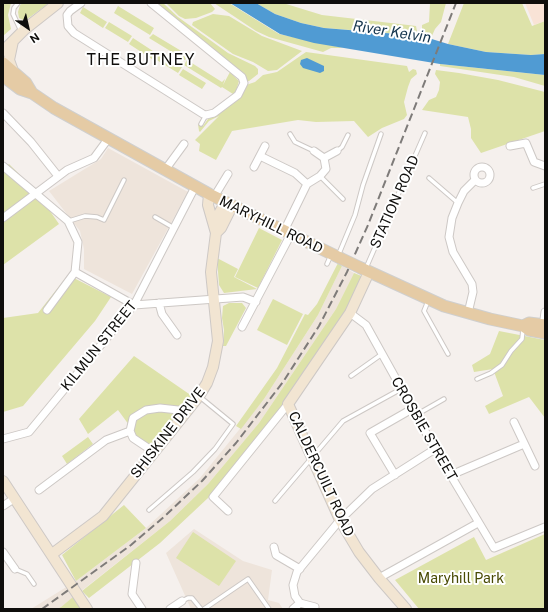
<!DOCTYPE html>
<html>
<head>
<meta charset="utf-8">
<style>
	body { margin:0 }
	#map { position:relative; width:548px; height:612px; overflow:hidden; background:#f5f0ed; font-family:"Public Sans",sans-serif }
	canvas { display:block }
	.frame { position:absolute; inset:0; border:4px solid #0f0e0c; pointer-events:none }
	.north { position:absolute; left:8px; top:8px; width:40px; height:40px; -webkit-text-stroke:3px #fff; paint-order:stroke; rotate:146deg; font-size:11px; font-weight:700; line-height:16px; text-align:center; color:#0f0e0c }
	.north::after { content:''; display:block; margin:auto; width:14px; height:18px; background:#0f0e0c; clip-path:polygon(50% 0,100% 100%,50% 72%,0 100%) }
</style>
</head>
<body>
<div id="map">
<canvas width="548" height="612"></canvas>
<div class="frame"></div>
<div class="north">N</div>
</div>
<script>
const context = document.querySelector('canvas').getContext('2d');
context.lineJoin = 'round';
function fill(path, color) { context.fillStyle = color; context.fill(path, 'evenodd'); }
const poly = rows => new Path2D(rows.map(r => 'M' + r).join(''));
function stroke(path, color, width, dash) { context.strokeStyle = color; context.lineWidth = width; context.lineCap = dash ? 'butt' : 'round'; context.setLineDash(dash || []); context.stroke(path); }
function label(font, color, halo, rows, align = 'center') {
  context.font = font + ' "Public Sans",sans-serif'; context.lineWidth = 4; context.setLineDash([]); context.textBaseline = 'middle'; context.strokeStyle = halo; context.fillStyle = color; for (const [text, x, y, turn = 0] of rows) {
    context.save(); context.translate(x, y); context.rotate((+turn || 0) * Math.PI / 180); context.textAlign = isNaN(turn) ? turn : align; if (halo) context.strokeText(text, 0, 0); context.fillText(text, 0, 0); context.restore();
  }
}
fill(poly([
	[525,3,545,3,545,21,534,25]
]), '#f9e3d6');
fill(poly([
	[108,148,188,192,132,294,84,269,84,249,80,231,49,191,101,159],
	[342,266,354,273,336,309,259,423,208,484,170,521,61,607,57,609,31,609,76,581,146,528,200,478,264,399,318,315],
	[194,529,243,561,272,570,268,600,279,603,283,609,191,609,166,553]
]), '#eee4db');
fill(poly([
	[3,3,11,3,8,15,11,29,3,36],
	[23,3,49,3,26,20,23,20,19,18,18,12,20,5],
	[155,3,163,3,178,17,228,53,255,66,258,69,258,74,249,81,246,81],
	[166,3,210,3,215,9,212,12,196,18,185,19,179,16],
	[214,3,229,3,279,34,344,48,331,48,323,52,269,37,256,31],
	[256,3,283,3,322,15,408,25,416,26,417,31,414,35,324,28,301,23,275,14],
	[430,3,446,3,441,22,435,29,431,38,422,36,422,25,429,22],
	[464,3,522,3,532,26,545,21,545,54,531,55,486,52,448,44],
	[118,6,154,28,150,35,114,13],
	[83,7,107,22,103,28,80,13],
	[213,14,229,16,262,36,302,51,277,70,268,71,253,62,233,54,192,25,193,22],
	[109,22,132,36,128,42,105,28],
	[153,34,188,55,185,60,149,38],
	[133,38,156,53,152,59,129,44],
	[306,52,407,66,409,72,413,69,416,70,417,74,411,79,408,87,404,102,407,115,404,119,382,128,368,137,354,121,316,122,298,120,232,131,216,160,199,151,200,144,195,140,219,116,209,121,200,132,199,131,198,124,203,126,208,119,215,116,240,97,246,85,255,82,263,75,277,72],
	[158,53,182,67,178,73,155,59],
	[187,60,222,82,225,79,223,85,230,72,239,81,236,91,233,94,222,87,221,88,184,65],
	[440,64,545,75,545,86,514,77,440,66],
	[183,69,206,83,202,89,179,75],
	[436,70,459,73,498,80,545,92,545,131,481,153,471,138,471,129,468,117,422,110,429,100,436,97,439,90,440,82,435,74],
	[9,164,36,191,59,224,3,265,3,169],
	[259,228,282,240,258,288,235,277],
	[217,258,238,269,234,277,257,289,224,293,219,285],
	[338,263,342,266,318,315,264,399,241,429,236,426,277,368,305,314,308,315,317,304],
	[354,273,364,277,342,319,281,408,208,498,160,543,89,598,82,591,170,521,208,484,259,423,336,309],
	[68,275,111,297,95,321,23,406,3,412,3,318,38,313],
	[273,299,303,314,287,345,257,330],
	[229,303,242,303,246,308,226,346,223,346,224,330,222,318,223,306],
	[499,331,545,340,545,418,529,397,489,414,485,406,503,396,493,369,474,372,472,365,490,354],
	[134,356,192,396,148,451,128,436,129,425,118,410,88,434,79,419],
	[88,437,93,444,67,464,62,456],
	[124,505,146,528,76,581,62,555],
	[193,532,236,561,219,586,176,558],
	[545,534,545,609,419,609,395,580,474,537,486,560],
	[73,597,82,609,57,609,61,607]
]), '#dde2a9');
fill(poly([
	[230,3,256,3,275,14,301,23,324,28,422,36,448,44,486,52,531,55,545,54,545,75,440,64,314,43,280,34],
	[307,58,324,66,324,71,320,73,303,68,300,64,301,60]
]), '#509bd3');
const lane = poly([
	[18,3,14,8,13,14,21,31],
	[201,124,206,115],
	[290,134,295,142,314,151],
	[337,151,342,147,348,135],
	[320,176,343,199],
	[429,178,458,203],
	[533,188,545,184],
	[155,217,174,228],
	[69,221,85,216,97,217,104,220,124,180],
	[338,256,355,215,363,185,381,134],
	[327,264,331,255],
	[366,268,425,133],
	[428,301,424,311,448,354],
	[351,376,382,354],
	[477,379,491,373,502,365,511,351,522,339,523,329],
	[416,415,444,399],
	[275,501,343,421,401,389],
	[149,510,193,472,215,449,233,424,200,397],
	[15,569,27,574,34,584],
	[182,601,188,598,192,598,201,609],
	[204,609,248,579,269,609]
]);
const street = poly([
	[81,3,70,11,67,15,68,26,74,33,203,114,206,115,214,113,238,95,244,83,242,77,151,3],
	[3,113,31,142,58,176],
	[510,146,526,143,534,162,545,166],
	[260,156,295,173,307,184],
	[324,158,337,151],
	[3,166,68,221,78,242,75,272],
	'474 175a8 8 0 1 1 16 0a8 8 0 1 1-16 0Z',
	[254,167,265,146],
	[165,170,184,144],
	[214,197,228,174],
	[3,218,67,170,94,158,108,139],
	[284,231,307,184,320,176,326,169,324,158,314,151],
	[75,272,134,305,243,297,256,302],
	[159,303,162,314,177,335],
	[47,310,75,272],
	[350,313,366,325,435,449,494,548,545,527],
	[468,313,473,292,472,284,453,252,449,237,452,218,458,203,464,191,475,180],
	[242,327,291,234],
	[543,327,545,312],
	[514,422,535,466],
	[3,439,29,432,134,305,195,187],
	[154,452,133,438,130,431,133,418,146,410,160,408,187,411],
	[395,475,370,433,412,409],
	[451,475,524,444],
	[39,490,106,440,130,431],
	[3,506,15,498],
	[228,511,213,497,288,404],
	[274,547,276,555,300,569],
	[3,552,15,569],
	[136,563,132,594,142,609],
	[379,578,478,523],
	[315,607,300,603,295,596,293,585,297,572,340,520,372,489,435,449],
	[170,609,182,601],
	[293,609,300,603]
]);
const secondary = poly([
	[13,41,9,60,13,71],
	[3,51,25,29,58,3],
	[214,223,225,203],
	[216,233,221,228,232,206],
	[369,272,350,313,288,404,340,520,359,552,379,578,406,609],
	[3,481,87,609],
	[52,554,103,516,199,396,207,383,213,367,218,341,211,272,216,233,208,205,209,194]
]);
const primary = poly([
	[3,63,26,83,32,93],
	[3,76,20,89,32,93,54,108,209,194,340,258],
	[361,268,444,306,490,319,523,326,529,330,545,333],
	[523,326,529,323,545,325]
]);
stroke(lane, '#cdc8c5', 5.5);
stroke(street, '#cdc8c5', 9);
stroke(secondary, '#cdc8c5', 12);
stroke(primary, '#cfcfce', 13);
stroke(lane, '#fff', 3.5);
stroke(street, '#fff', 7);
stroke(secondary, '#f2e5d2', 10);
stroke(primary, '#e5cba5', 11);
stroke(poly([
	[42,609,131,545,165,516,202,481,236,443,283,382,319,326,347,272,368,225,456,3]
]), '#7e7b79', 2, [8, 4]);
const primaryBridge = poly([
	[340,258,361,268]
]);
stroke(primaryBridge, '#cfcfce', 13, []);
stroke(primaryBridge, '#e5cba5', 11);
label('14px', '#0f0e0c', '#fff', [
	["STATION ROAD",395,202,-66],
	["MARYHILL ROAD",271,225,26],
	["KILMUN STREET",99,346,-51],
	["CROSBIE STREET",424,429,60],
	["SHISKINE DRIVE",168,433,-52],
	["CALDERCUILT ROAD",321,474,65]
]);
label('14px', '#484a03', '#fff', [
	["Maryhill Park",461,579]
]);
label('italic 15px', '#15354d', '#fff', [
	["River Kelvin",392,32,9]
]);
context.letterSpacing = '1px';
label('16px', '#0f0e0c', '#fff', [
	["THE BUTNEY",141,60]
]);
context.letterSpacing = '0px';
</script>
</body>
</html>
